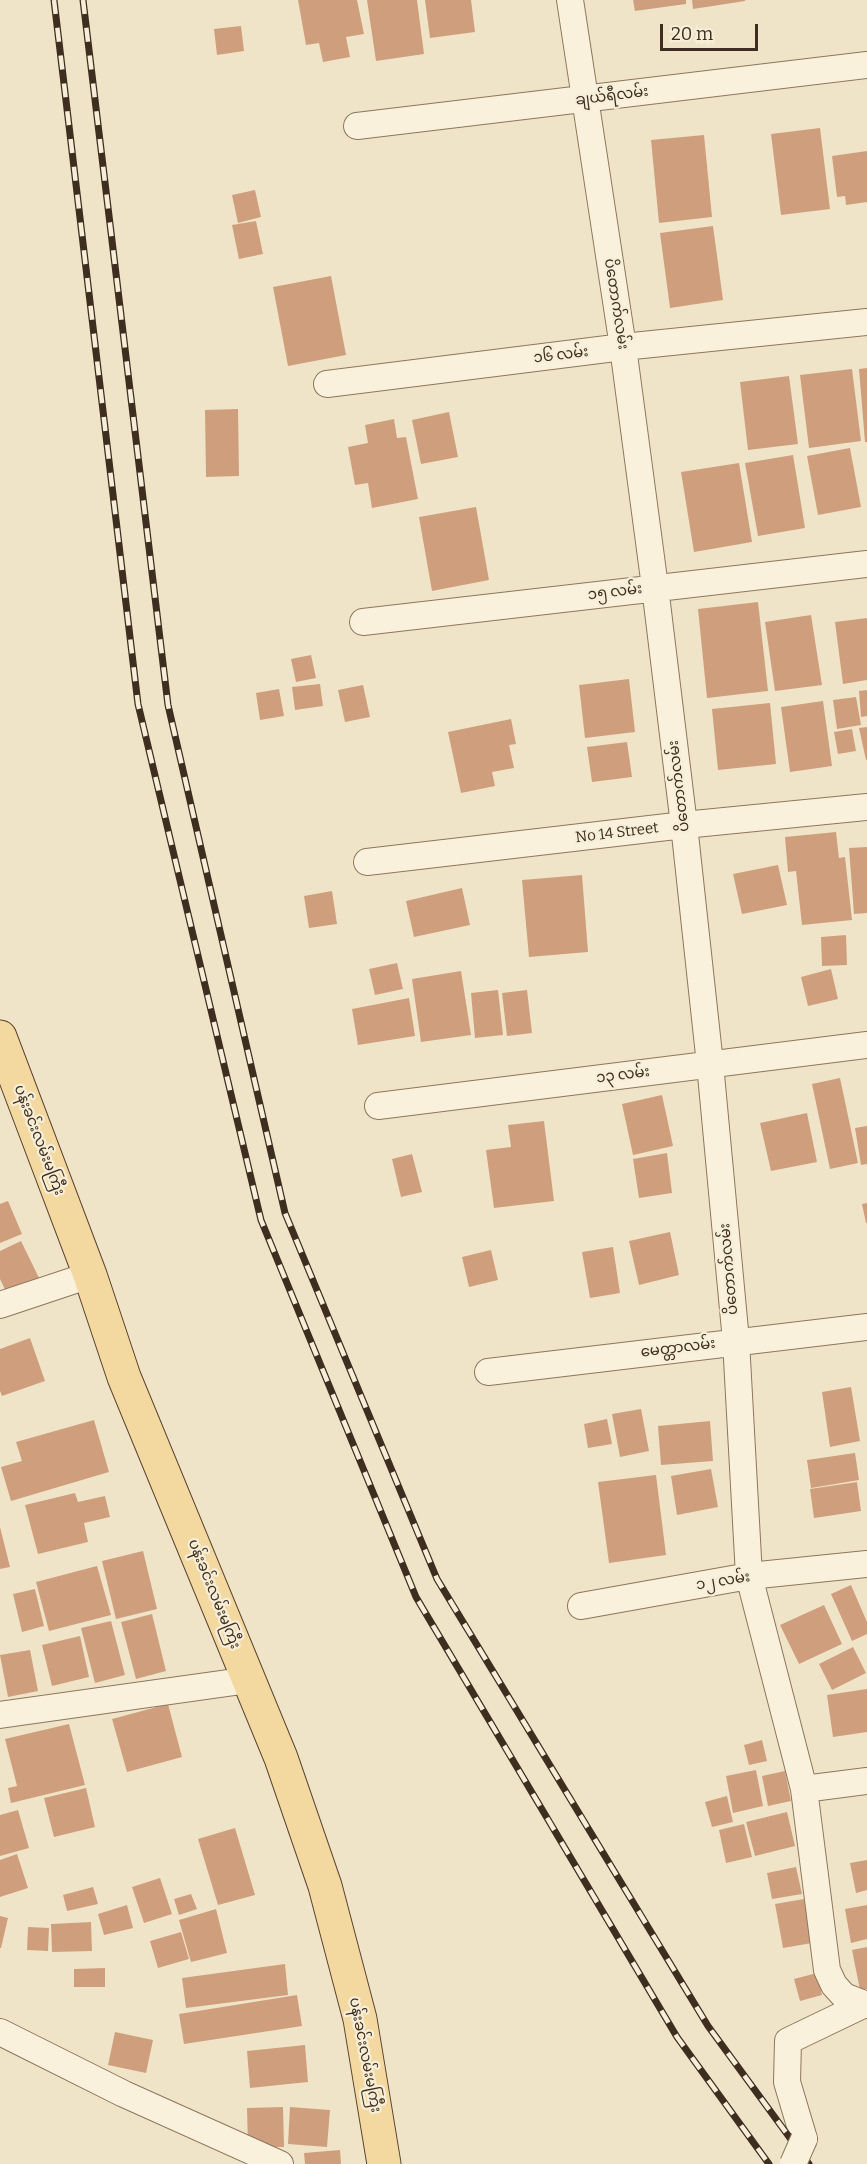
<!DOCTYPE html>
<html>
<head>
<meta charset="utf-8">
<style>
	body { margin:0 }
	#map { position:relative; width:867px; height:2164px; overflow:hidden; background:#f0e4c8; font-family:Bitter,serif }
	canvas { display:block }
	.scale { position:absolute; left:660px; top:24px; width:98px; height:27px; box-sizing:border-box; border:3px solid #3d2e20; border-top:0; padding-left:8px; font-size:18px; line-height:21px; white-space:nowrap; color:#3d2e20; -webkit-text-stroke:4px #f7eed8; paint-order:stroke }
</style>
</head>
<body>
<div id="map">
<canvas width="867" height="2164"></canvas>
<div class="scale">20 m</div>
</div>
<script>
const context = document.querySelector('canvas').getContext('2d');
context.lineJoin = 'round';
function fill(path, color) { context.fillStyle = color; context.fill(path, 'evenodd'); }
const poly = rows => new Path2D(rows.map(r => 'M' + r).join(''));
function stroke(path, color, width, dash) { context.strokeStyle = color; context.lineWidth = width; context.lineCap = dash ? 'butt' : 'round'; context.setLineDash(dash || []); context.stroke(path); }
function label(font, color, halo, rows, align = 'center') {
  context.font = font + ' Bitter,"Noto Sans Myanmar",serif'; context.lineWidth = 4.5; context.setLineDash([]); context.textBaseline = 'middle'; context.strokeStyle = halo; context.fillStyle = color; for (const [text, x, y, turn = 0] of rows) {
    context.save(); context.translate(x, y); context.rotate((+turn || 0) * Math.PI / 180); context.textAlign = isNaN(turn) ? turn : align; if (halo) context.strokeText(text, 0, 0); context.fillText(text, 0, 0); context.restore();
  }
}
fill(poly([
	[298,0,357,0,364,34,346,37,350,57,323,62,319,43,306,45],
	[367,0,417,0,424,54,376,61],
	[425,0,471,0,475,32,430,38],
	[633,0,686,0,686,4,635,11],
	[692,0,745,0,745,1,693,9],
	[241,26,244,51,217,55,214,29],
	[820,128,830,209,781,215,771,134],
	[704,135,712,217,659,223,651,140],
	[867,151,867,202,846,205,845,196,837,197,832,156],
	[255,190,261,217,238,223,232,195],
	[256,221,263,254,239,259,232,225],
	[713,226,723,300,670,308,660,233],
	[331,276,346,355,288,366,273,287],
	[867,368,867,442,865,442,859,369],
	[852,369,861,441,809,448,800,375],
	[789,376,798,444,748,450,740,382],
	[238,409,239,476,206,477,205,410],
	[449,412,458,457,421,464,412,420],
	[394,419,397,438,406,437,418,499,372,508,368,483,355,485,348,447,368,443,365,425],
	[850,448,861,507,818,515,807,456],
	[793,455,805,528,758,536,745,463],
	[739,463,752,542,694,552,681,472],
	[476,507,489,580,432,591,419,517],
	[758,602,768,691,707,698,698,609],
	[811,615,822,685,775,691,765,622],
	[867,618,867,680,843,684,835,622],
	[311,655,316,678,296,682,291,659],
	[629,679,635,732,585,738,579,685],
	[320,684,323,706,295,710,292,687],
	[363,685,370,717,345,722,338,690],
	[279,689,284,716,260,720,256,693],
	[867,690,867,716,861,717,859,691],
	[856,697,861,725,837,729,833,700],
	[823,701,832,766,790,772,781,707],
	[770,703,776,764,718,770,712,709],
	[511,719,516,744,509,745,514,768,492,772,495,786,461,793,448,732],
	[867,727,867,760,866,760,859,728],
	[852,729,856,751,838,754,834,732],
	[627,742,632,777,592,782,587,747],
	[836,832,839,858,845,857,852,920,802,925,796,871,788,872,785,837],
	[867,847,867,913,854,914,849,848],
	[778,865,787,905,742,914,733,874],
	[582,875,588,952,529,957,522,880],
	[462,888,470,925,414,937,406,901],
	[332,891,337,924,309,928,304,896],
	[846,935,847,965,822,966,821,937],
	[397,963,403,989,375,995,369,969],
	[831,969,838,999,808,1006,801,977],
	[461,971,471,1035,421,1042,412,979],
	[498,990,503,1035,475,1038,471,993],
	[527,990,532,1033,507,1036,502,993],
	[409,998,415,1036,358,1045,352,1009],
	[840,1078,858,1163,830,1169,812,1084],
	[662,1095,673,1146,633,1155,622,1104],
	[807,1113,817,1162,771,1171,760,1123],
	[544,1121,554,1201,494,1208,486,1150,511,1147,508,1125],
	[867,1126,867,1164,861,1165,855,1128],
	[667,1153,672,1193,639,1198,633,1159],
	[412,1154,422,1192,401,1197,392,1159],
	[8,1201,22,1234,0,1243,0,1204],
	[867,1203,867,1223,866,1223,862,1204],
	[670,1232,679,1275,639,1285,629,1241],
	[21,1241,40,1280,8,1296,0,1279,0,1251],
	[613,1247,620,1293,590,1298,582,1252],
	[491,1250,498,1280,469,1287,462,1257],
	[30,1338,45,1381,2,1396,0,1391,0,1349],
	[851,1387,860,1441,830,1447,822,1392],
	[641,1409,649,1451,620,1457,612,1414],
	[607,1419,612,1444,588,1448,584,1424],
	[94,1420,109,1472,11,1501,1,1467,22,1461,16,1442],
	[710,1421,713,1461,661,1465,658,1426],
	[855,1453,859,1480,811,1488,807,1460],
	[711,1469,718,1507,677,1515,671,1476],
	[656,1475,666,1555,609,1563,598,1482],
	[857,1482,861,1511,814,1518,810,1489],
	[75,1493,78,1502,105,1496,110,1517,84,1523,88,1542,38,1554,25,1505],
	[0,1527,10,1567,0,1569],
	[143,1551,157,1609,116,1619,102,1561],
	[97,1566,111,1615,49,1631,36,1582],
	[851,1585,867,1622,867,1634,852,1641,831,1594],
	[35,1589,44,1626,22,1632,13,1594],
	[824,1605,842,1644,799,1664,780,1625],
	[152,1614,166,1671,136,1679,121,1622],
	[111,1621,125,1675,95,1683,81,1628],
	[80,1636,89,1677,52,1686,42,1645],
	[853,1647,866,1673,832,1690,819,1664],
	[30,1650,38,1691,8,1697,0,1655],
	[867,1689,867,1732,833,1737,827,1695],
	[168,1704,182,1757,127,1772,112,1719],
	[69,1724,85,1785,11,1803,8,1788,17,1786,5,1739],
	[762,1740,767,1761,749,1765,744,1745],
	[756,1770,763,1806,733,1813,726,1776],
	[785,1771,791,1801,768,1806,762,1776],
	[86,1788,95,1827,54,1837,44,1798],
	[727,1796,733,1822,712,1827,705,1802],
	[18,1810,29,1848,0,1856,0,1815],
	[787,1812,795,1846,755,1856,746,1822],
	[744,1824,752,1857,726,1863,719,1830],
	[235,1828,255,1895,218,1905,198,1839],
	[17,1854,28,1888,0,1897,0,1860],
	[867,1860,867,1890,856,1893,850,1863],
	[796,1867,802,1894,772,1899,767,1873],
	[160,1878,172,1914,144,1923,132,1887],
	[93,1887,98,1904,67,1911,63,1895],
	[191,1894,197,1909,179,1915,174,1899],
	[804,1899,812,1943,783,1948,775,1904],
	[127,1905,133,1928,104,1935,98,1914],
	[867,1905,867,1939,851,1943,845,1909],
	[216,1909,227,1953,191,1962,179,1920],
	[0,1916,8,1918,1,1948,0,1948],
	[91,1922,92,1951,52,1952,51,1924],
	[28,1927,49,1928,48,1951,27,1950],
	[181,1932,189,1959,158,1968,150,1941],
	[867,1947,867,1989,860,1990,852,1950],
	[285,1964,288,1995,186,2008,182,1978],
	[105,1968,105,1987,74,1987,74,1969],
	[817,1973,822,1995,800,2001,794,1979],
	[297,1995,302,2026,184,2044,179,2014],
	[115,2032,153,2040,146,2073,108,2065],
	[305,2045,308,2082,250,2088,247,2051],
	[283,2107,284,2147,248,2147,247,2108],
	[290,2107,330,2110,327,2147,288,2144],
	[340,2150,341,2164,305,2164,304,2153]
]), '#cf9f7d');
const street = poly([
	[570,0,623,347,655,587,684,825,710,1064,736,1341,749,1576,804,1789,827,1970,834,1985,844,1996,867,2005],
	[357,126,867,65],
	[327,384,623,347,867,322],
	[363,622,867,564],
	[367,862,684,825,867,807],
	[378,1106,867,1045],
	[0,1305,90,1275],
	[488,1372,867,1327],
	[581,1606,749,1576,867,1564],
	[0,1715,249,1680],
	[804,1789,867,1781],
	[0,2032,124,2094,280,2164],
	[804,2139,787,2082,788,2041,863,2005]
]);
const primary = poly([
	[0,1037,90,1275,124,1377,281,1758,325,1886,360,2019,384,2164]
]);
stroke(street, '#8d765c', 28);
stroke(primary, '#5b4430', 35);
stroke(street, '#faf1dc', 26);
stroke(primary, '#f3d9a0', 33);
const rail = poly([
	[54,0,138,704,261,1220,416,1597,677,2037,769,2164],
	[83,0,168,705,285,1213,437,1579,708,2026,809,2164]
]);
stroke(rail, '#3d2e20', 7);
stroke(rail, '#f7eed8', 4.5, [14]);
const streetBridge = poly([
	[793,2164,804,2139]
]);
stroke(streetBridge, '#8d765c', 28, []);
stroke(streetBridge, '#faf1dc', 26);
label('15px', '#3d2e20', '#f7eed8', [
	["ချယ်ရီလမ်း",612,96,-7],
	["ပိတောက်လမ်း",616,304,81],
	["၁၆ လမ်း",561,355,-7],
	["၁၅ လမ်း",615,592,-7],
	["ပိတောက်လမ်း",679,786,-97],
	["No 14 Street",617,833,-7],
	["၁၃ လမ်း",623,1075,-7],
	["ပန်းခင်းလမ်းမကြီး",39,1140,69],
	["ပိတောက်လမ်း",729,1269,-95],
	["မေတ္တာလမ်း",678,1348,-7],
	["၁၂ လမ်း",723,1581,-9],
	["ပန်းခင်းလမ်းမကြီး",214,1594,68],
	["ပန်းခင်းလမ်းမကြီး",365,2055,79]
]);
</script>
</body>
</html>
